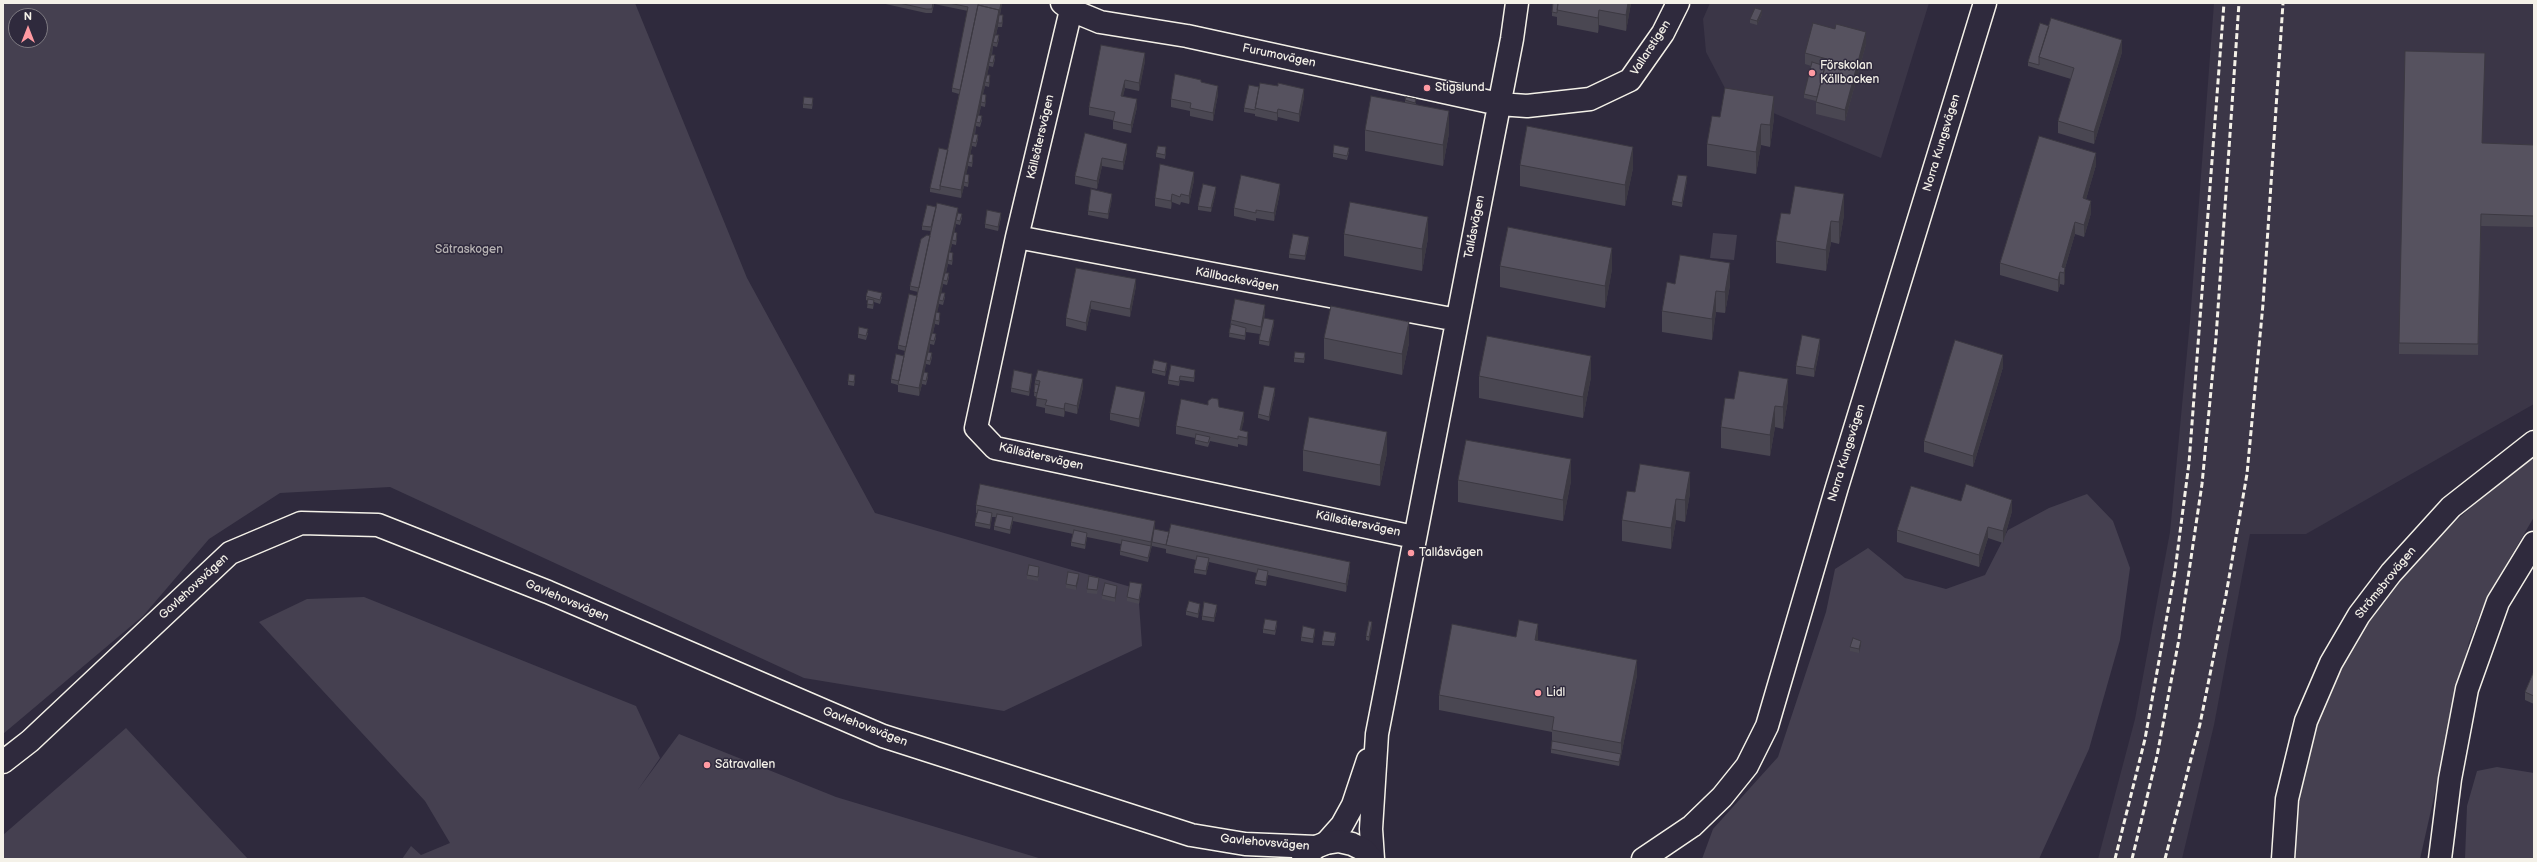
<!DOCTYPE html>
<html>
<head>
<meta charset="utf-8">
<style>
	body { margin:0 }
	#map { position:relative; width:2537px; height:862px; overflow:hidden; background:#2f2a3d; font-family:"Balsamiq Sans",sans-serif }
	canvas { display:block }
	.frame { position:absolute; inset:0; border:4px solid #f4f1e8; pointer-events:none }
	.north { position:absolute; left:8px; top:8px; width:40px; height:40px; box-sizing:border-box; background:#2f2a3d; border:1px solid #7e7a81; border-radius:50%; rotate:0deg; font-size:11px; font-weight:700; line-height:16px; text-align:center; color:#f4f1e8 }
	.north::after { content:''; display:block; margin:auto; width:14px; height:18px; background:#ff9aa2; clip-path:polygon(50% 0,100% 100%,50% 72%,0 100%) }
</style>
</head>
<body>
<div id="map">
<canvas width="2537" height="862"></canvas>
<div class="frame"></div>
<div class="north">N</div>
</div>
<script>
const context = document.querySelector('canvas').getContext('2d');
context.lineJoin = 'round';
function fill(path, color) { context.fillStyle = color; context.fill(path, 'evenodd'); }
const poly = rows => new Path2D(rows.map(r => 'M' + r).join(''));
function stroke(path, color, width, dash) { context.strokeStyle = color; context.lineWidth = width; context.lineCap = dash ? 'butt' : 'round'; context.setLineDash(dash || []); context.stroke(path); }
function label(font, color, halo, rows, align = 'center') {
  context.font = font + ' "Balsamiq Sans",sans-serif'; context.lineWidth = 3; context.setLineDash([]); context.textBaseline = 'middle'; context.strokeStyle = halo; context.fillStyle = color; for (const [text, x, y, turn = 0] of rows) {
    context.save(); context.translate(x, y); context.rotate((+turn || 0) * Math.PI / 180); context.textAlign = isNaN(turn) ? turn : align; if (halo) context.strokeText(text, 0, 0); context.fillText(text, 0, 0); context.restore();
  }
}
fill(poly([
	[1710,3,1929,3,1881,158,1728,94,1706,52,1703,19],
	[2214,3,2534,3,2534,404,2306,534,2250,534,2214,725,2182,859,2098,859,2135,719,2170,532,2190,321]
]), '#3b3647');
fill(poly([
	[3,3,635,3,747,278,875,513,1138,589,1142,646,1004,711,804,678,390,487,280,493,209,539,143,616,3,734],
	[16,16,40,16,40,40,16,40],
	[1713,233,1737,235,1734,260,1710,258],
	[2534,458,2534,517,2487,597,2469,642,2420,859,2293,859,2296,815,2307,749,2341,658,2406,573,2449,527,2495,486],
	[2087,494,2113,521,2130,568,2120,640,2089,749,2039,859,1702,859,1713,829,1778,757,1826,612,1835,569,1868,548,1905,578,1946,589,1985,575,2008,530,2049,508],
	[364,597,636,706,660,758,637,791,679,734,836,797,1042,859,402,859,411,846,421,855,450,843,425,801,259,622,307,599],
	[126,728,248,859,3,859,3,835],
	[2497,767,2534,773,2534,859,2465,859,2467,806,2477,771]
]), '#454050');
const minor = poly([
	[1062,3,1071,10,1100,22,1187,36,1499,104,1527,106,1590,99,1630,80,1663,33,1678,3],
	[1071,10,1017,237,976,428,995,448,1414,537],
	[1017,237,1457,320],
	[3,762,30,741,230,553,301,523,378,525,548,592,883,736,1191,835,1245,844,1316,847],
	[1326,843,1342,825,1353,805,1368,760],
	[1373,859,1371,829,1377,734,1512,39,1517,3],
	[2440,859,2450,779,2467,689,2498,602,2534,543]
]);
const tertiary = poly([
	[1303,859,1316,847,1326,843,1339,841,1352,844,1364,850,1372,859],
	[1643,859,1692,826,1722,797,1747,766,1767,726,1837,487,1985,3],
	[2283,859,2287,799,2306,721,2331,663,2359,615,2391,573,2451,507,2534,442]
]);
stroke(minor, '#f4f1e8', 25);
stroke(tertiary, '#f4f1e8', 25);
stroke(minor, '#2f2a3d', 22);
stroke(tertiary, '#2f2a3d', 22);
stroke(poly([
	[2115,859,2145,739,2175,571,2189,463,2224,3],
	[2132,859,2157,756,2179,639,2202,484,2216,338,2239,3],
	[2165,859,2200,724,2226,595,2247,474,2263,304,2283,3]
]), '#f4f1e8', 3, [6, 3]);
fill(poly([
	[881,3,1002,3,1000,15,1003,19,1002,27,998,27,998,26,996,35,999,39,997,47,993,46,992,55,995,59,993,67,989,66,987,75,990,79,989,87,985,86,983,94,986,99,985,107,981,106,979,115,982,120,980,127,976,126,975,135,978,139,976,147,972,146,970,155,973,159,972,167,968,166,966,174,969,179,968,187,964,186,961,198,930,192,930,188,948,150,959,94,952,92,952,88,968,11,934,4,932,13,926,13],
	[1553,3,1631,3,1626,31,1599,25,1598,33,1557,25,1557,17,1552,16,1552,12],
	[1762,14,1757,25,1750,23,1750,19],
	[2040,23,2122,52,2094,144,2058,133,2058,121,2071,79,2028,66,2028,62],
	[1866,44,1845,121,1816,114,1816,101,1804,98,1804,94,1811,66,1805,64,1805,53],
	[1145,61,1139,91,1125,88,1123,96,1137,107,1131,133,1113,129,1113,120,1089,115,1089,107],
	[1201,83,1218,94,1213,121,1190,116,1190,111,1171,107,1171,99],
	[1304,97,1299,122,1278,117,1277,121,1255,116,1255,114,1244,112,1244,108],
	[1405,100,1416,103,1415,105,1449,133,1443,166,1365,151,1365,130,1405,103],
	[813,102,812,109,803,108,803,104],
	[1774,118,1770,147,1761,145,1756,174,1707,166,1707,144],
	[1085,133,1127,152,1123,170,1102,166,1097,189,1075,184,1075,176],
	[2483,143,2534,145,2534,227,2481,226,2478,355,2399,354,2399,343],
	[1166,151,1165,159,1156,157,1156,153],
	[1349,152,1347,160,1333,157,1333,153],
	[1520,165,1633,168,1625,206,1520,186],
	[2096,165,2086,199,2091,213,2084,237,2075,234,2065,268,2065,280,2064,285,2060,284,2058,292,2000,275,2000,263],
	[1194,180,1189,204,1181,202,1180,205,1172,202,1171,209,1155,206,1155,198],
	[1687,180,1682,207,1672,205,1672,201],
	[1216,191,1211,212,1198,210,1198,206],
	[1280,192,1274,221,1256,218,1256,221,1234,216,1234,208],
	[1112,198,1108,219,1088,215,1088,211],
	[958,213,962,218,960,225,956,224,954,233,957,237,956,245,952,244,950,252,953,257,952,265,948,264,946,273,949,277,947,285,943,284,941,293,945,297,943,305,939,304,937,312,940,317,939,325,935,324,933,333,936,338,934,345,930,344,929,353,932,357,930,365,926,364,924,372,928,377,926,385,922,384,919,396,898,392,898,385,891,383,891,379,904,356,905,351,898,349,898,345,917,296,918,292,910,290,910,286,930,236,931,231,922,230,922,226],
	[1790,214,1844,215,1839,244,1831,242,1826,271,1776,263,1776,241],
	[1001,217,998,231,985,228,985,224],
	[1344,234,1428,238,1422,271,1344,256],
	[1309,241,1305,260,1289,258,1289,254],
	[1500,266,1612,269,1605,308,1500,287],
	[1076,268,1136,286,1130,317,1091,309,1086,331,1066,326,1066,318],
	[1675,284,1730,285,1725,313,1716,312,1712,340,1662,332,1662,311],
	[866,296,882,297,880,304,874,302,873,309,867,308,868,301,866,300],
	[1265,313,1264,318,1274,324,1269,346,1259,344,1259,340,1260,334,1246,332,1245,340,1229,337,1231,320],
	[868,333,866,340,858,338,858,334],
	[1324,338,1409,343,1402,375,1324,359],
	[1820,347,1814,377,1796,374,1796,366],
	[1305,357,1304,363,1294,362,1294,358],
	[1171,365,1195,374,1194,382,1180,380,1179,386,1168,384,1168,380],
	[1167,367,1165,376,1152,373,1152,369],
	[2003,367,1973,467,1924,452,1924,441],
	[1479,376,1591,377,1583,418,1479,398],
	[1032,378,1029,396,1011,392,1011,388],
	[855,380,854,386,848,385,848,381],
	[1035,380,1083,387,1077,414,1065,411,1064,417,1045,413,1045,408,1036,406,1037,397,1034,396],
	[1275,393,1269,421,1258,418,1258,414],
	[1734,399,1788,400,1783,429,1775,427,1770,456,1721,448,1721,427],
	[1145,400,1139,427,1110,420,1110,413],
	[1219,407,1244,420,1241,430,1248,440,1247,446,1238,444,1238,447,1210,441,1208,447,1195,444,1195,438,1176,434,1176,426],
	[1303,450,1387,453,1380,486,1303,471],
	[1458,480,1571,481,1563,521,1458,502],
	[1635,492,1690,493,1685,522,1676,520,1671,549,1622,541,1622,520],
	[1961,501,2012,511,2003,543,1988,538,1979,567,1897,542,1897,530],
	[976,505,1155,529,1350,570,1346,592,1268,575,1266,586,1255,584,1255,580,1257,573,1209,562,1206,575,1194,573,1194,569,1196,560,1166,553,1166,549,1152,546,1152,545,1148,562,1120,555,1120,551,1121,544,1087,537,1085,549,1071,546,1071,542,1073,534,1013,521,1010,534,994,530,994,526,996,517,992,517,990,529,975,526,975,522,977,513,976,513],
	[1039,571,1038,581,1027,579,1027,575],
	[1079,578,1076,590,1066,588,1066,584],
	[1099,582,1097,594,1087,593,1087,589],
	[1142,588,1139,604,1127,601,1127,597],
	[1117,590,1115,602,1102,599,1102,595],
	[1200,608,1198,618,1186,615,1186,611],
	[1217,609,1214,622,1202,620,1202,616],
	[1277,625,1275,635,1263,633,1263,629],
	[1372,626,1369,641,1366,640,1366,636],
	[1315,633,1313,643,1301,641,1301,637],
	[1336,637,1334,646,1322,645,1322,641],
	[1516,637,1538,639,1538,641,1637,675,1619,766,1551,753,1551,749,1552,741,1552,732,1439,710,1439,695],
	[1861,645,1859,653,1850,651,1850,647],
	[2534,671,2534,704,2525,700,2525,692]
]), '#4a4752');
fill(poly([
	[1001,3,1002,3,998,23,998,26,994,43,993,42,993,46,990,63,989,62,989,66,986,82,985,82,985,86,981,102,981,106,977,123,976,122,976,126,973,143,972,142,972,146,969,162,968,162,968,166,965,182,964,182,964,186,961,198,961,190],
	[1628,3,1631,3,1626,31,1626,15],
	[1599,10,1599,25,1598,33,1598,18],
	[1762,10,1762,14,1757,25,1757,21],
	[1866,32,1866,44,1845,121,1845,110],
	[2122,40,2122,52,2094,144,2094,132],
	[1145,53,1145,61,1139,91,1139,83],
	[1125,80,1125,88,1121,104,1121,96],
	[1218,86,1218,94,1213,121,1213,113],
	[1304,89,1304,97,1299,122,1299,114],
	[1774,96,1774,118,1770,147,1770,125],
	[1137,99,1137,107,1131,133,1131,125],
	[1278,109,1278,117,1277,121,1277,113],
	[1449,111,1449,133,1443,166,1443,145],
	[1761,124,1761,145,1756,174,1756,152],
	[1127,144,1127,152,1123,170,1123,162],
	[1633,147,1633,168,1625,206,1625,185],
	[2096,153,2096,165,2083,210,2083,198],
	[1102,158,1102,166,1097,189,1097,181],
	[1194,172,1194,180,1189,204,1189,196],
	[1687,176,1687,180,1682,207,1682,203],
	[1280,184,1280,192,1274,221,1274,213],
	[1216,187,1216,191,1211,212,1211,208],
	[1112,194,1112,198,1108,219,1108,214],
	[1172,194,1172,202,1171,209,1171,201],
	[1844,194,1844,215,1839,244,1839,222],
	[2091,201,2091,213,2084,237,2084,225],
	[958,208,958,216,956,220,956,224,953,240,952,240,952,244,948,260,948,264,944,280,943,280,943,284,940,300,939,300,939,304,936,320,935,320,935,324,931,341,930,340,930,344,927,360,926,360,926,364,923,380,922,380,922,384,919,396,919,388],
	[1001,213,1001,217,998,231,998,227],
	[1428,217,1428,238,1422,271,1422,249],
	[1831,221,1831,242,1826,271,1826,250],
	[2075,222,2075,234,2065,268,2065,280,2064,285,2064,273,2062,267],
	[1309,237,1309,241,1305,260,1305,256],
	[1612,248,1612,269,1605,308,1605,286],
	[1730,263,1730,285,1725,313,1725,292],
	[2060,272,2060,284,2058,292,2058,280],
	[1136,279,1136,286,1130,317,1130,309],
	[1716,291,1716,312,1712,340,1712,319],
	[1091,301,1091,309,1086,331,1086,323],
	[1265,305,1265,313,1261,335,1261,327],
	[1274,320,1274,324,1269,346,1269,342],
	[1409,322,1409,343,1402,375,1402,354],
	[1820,339,1820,347,1814,377,1814,369],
	[2003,355,2003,367,1973,467,1973,456],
	[1591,356,1591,377,1583,418,1583,397],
	[1167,363,1167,367,1165,376,1165,372],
	[1032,374,1032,378,1029,396,1029,392],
	[1083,379,1083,387,1077,414,1077,406],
	[1788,379,1788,400,1783,429,1783,407],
	[1275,388,1275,393,1269,421,1269,417],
	[1145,392,1145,400,1139,427,1139,419],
	[1065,403,1065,411,1064,417,1064,409],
	[1775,406,1775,427,1770,456,1770,435],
	[1244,412,1244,420,1240,438,1240,430],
	[1248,432,1248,440,1247,446,1247,438],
	[1387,432,1387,453,1380,486,1380,465],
	[1571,459,1571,481,1563,521,1563,500],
	[1690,472,1690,493,1685,522,1685,500],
	[1676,499,1676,520,1671,549,1671,528],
	[2012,500,2012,511,2003,543,2003,531],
	[992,513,992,517,990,529,990,525],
	[1013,517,1013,521,1010,534,1010,530],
	[1155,521,1155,529,1152,542,1152,545,1148,562,1151,542],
	[1988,527,1988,538,1979,567,1979,555],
	[1087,533,1087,537,1085,549,1085,545],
	[1209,558,1209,562,1206,575,1206,571],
	[1350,562,1350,570,1346,592,1346,584],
	[1268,571,1268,575,1266,586,1266,582],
	[1079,574,1079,578,1076,590,1076,586],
	[1142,584,1142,588,1139,604,1139,600],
	[1117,586,1117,590,1115,602,1115,598],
	[1200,604,1200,608,1198,618,1198,614],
	[1217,605,1217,609,1214,622,1214,618],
	[1372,622,1372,626,1369,641,1369,637],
	[1538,624,1538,639,1535,656,1535,640],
	[1315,629,1315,633,1313,643,1313,639],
	[1861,641,1861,645,1859,653,1859,649],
	[1637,660,1637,675,1619,766,1619,762,1621,754,1621,743]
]), '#3c3942');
const building = poly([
	[899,3,933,3,932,9,926,9,899,3],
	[949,3,1001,3,999,13,999,10,978,5,960,90,952,88,968,7,949,3],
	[1553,3,1558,3,1557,13,1552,12,1553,3],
	[1558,3,1628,3,1626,15,1599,10,1598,18,1557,10,1558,3],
	[978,5,999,10,961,190,940,186,978,5],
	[1755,8,1762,10,1757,21,1750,19,1755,8],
	[999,15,1003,15,1002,23,998,23,999,15],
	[2051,18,2122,40,2094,132,2058,121,2074,68,2039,57,2051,18],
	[1813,23,1835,29,1836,24,1866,32,1845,110,1816,102,1827,59,1805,53,1813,23],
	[2040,23,2049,26,2039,57,2039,65,2028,62,2040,23],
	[995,35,999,35,997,43,993,42,995,35],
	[1101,45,1145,53,1139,83,1125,80,1121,96,1137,99,1131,125,1113,121,1115,112,1089,107,1101,45],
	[2405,51,2485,53,2482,143,2534,145,2534,216,2481,214,2478,344,2399,343,2405,51],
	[991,55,995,55,993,63,989,62,991,55],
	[1812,62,1825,66,1817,97,1804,94,1812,62],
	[1175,74,1201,80,1201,82,1218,86,1213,113,1190,108,1191,103,1171,99,1175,74],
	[987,75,990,75,989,83,985,82,987,75],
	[1260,83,1278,86,1278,83,1304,89,1299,114,1278,109,1277,113,1255,108,1260,83],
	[1249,85,1259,87,1255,110,1244,108,1249,85],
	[1725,88,1774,96,1770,125,1761,124,1756,152,1707,144,1712,116,1720,117,1725,88],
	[982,94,986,95,985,103,981,102,982,94],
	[1371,96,1449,111,1443,145,1365,130,1371,96],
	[804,97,813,98,812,105,803,104,804,97],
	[1406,97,1416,99,1415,103,1405,100,1406,97],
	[978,115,982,116,980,123,976,122,978,115],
	[1527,126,1633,147,1625,185,1520,165,1527,126],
	[1085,133,1127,144,1123,162,1102,158,1097,181,1075,176,1085,133],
	[974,134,978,135,976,143,972,142,974,134],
	[2039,136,2096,153,2083,198,2091,201,2084,225,2075,222,2062,267,2065,268,2064,273,2060,272,2058,280,2000,263,2039,136],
	[1334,145,1349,148,1347,156,1333,153,1334,145],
	[1158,146,1166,147,1165,155,1156,153,1158,146],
	[939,148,948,150,940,186,940,190,930,188,939,148],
	[970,154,973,155,972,163,968,162,970,154],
	[1160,164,1194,172,1189,196,1181,194,1180,197,1172,194,1171,201,1155,198,1160,164],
	[965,174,969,175,968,183,964,182,965,174],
	[1241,175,1280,184,1274,213,1256,210,1256,213,1234,208,1241,175],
	[1678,175,1687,176,1682,203,1672,201,1678,175],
	[1203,184,1216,187,1211,208,1198,206,1203,184],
	[1795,186,1844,194,1839,222,1831,221,1826,250,1776,241,1781,213,1790,214,1795,186],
	[1091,189,1112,194,1108,214,1088,211,1091,189],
	[1350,202,1428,217,1422,249,1344,234,1350,202],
	[937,203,958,208,919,388,898,384,937,203],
	[927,205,936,207,931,227,922,226,927,205],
	[987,210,1001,213,998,227,985,224,987,210],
	[958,213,962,214,960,221,956,220,958,213],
	[1508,227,1612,248,1605,286,1500,266,1508,227],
	[954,232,957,233,956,241,952,240,954,232],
	[1293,234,1309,237,1305,256,1289,254,1293,234],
	[927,235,930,236,919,288,910,286,921,239,927,235],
	[949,252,953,253,952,261,948,260,949,252],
	[1680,255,1730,263,1725,292,1716,291,1712,319,1662,311,1667,282,1675,284,1680,255],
	[1076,268,1136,279,1130,309,1091,301,1086,323,1066,318,1076,268],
	[945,273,949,273,947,281,943,280,945,273],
	[868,290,882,293,880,300,866,296,868,290],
	[941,293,945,293,943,301,939,300,941,293],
	[909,294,917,296,906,347,898,345,909,294],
	[868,299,874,300,873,305,867,304,868,299],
	[1235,299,1265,305,1261,327,1231,320,1235,299],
	[1331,306,1409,322,1402,354,1324,338,1331,306],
	[936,312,940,313,939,321,935,320,936,312],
	[1264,318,1274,320,1269,342,1259,340,1264,318],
	[1231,324,1246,328,1245,336,1229,333,1231,324],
	[859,327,868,329,866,336,858,334,859,327],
	[932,333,936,334,934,341,930,340,932,333],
	[1802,335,1820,339,1814,369,1796,366,1802,335],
	[1487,336,1591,356,1583,397,1479,376,1487,336],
	[1955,340,2003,355,1973,456,1924,441,1955,340],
	[928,352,932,353,930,361,926,360,928,352],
	[1295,352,1305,353,1304,359,1294,358,1295,352],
	[896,354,904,356,899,381,891,379,896,354],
	[1154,360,1167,363,1165,372,1152,369,1154,360],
	[1171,365,1195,370,1194,378,1180,376,1179,382,1168,380,1171,365],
	[1014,370,1032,374,1029,392,1011,388,1014,370],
	[1038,370,1083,379,1077,406,1065,403,1064,409,1045,405,1047,400,1036,398,1040,381,1035,380,1038,370],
	[1739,371,1788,379,1783,407,1775,406,1770,435,1721,427,1725,398,1734,399,1739,371],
	[924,372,928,373,926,381,922,380,924,372],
	[849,374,855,375,854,382,848,381,849,374],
	[1035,384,1039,385,1037,393,1034,392,1035,384],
	[1116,386,1145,392,1139,419,1110,413,1116,386],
	[1264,386,1275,388,1269,417,1258,414,1264,386],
	[1212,398,1218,399,1219,407,1244,412,1240,430,1248,432,1247,438,1238,436,1238,439,1176,426,1181,399,1208,405,1208,401,1212,398],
	[1309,417,1387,432,1380,465,1303,450,1309,417],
	[1196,434,1210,437,1208,443,1195,440,1196,434],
	[1466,440,1571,459,1563,500,1458,480,1466,440],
	[1640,464,1690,472,1685,500,1676,499,1671,528,1622,520,1627,491,1635,492,1640,464],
	[980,484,1155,521,1151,542,976,505,980,484],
	[1966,484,2012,500,2003,531,1988,527,1979,555,1897,530,1911,486,1961,501,1966,484],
	[978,510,992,513,990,525,975,522,978,510],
	[997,514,1013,517,1010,530,994,526,997,514],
	[1171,524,1350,562,1346,584,1166,545,1171,524],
	[1154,529,1169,532,1166,545,1152,542,1154,529],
	[1074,530,1087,533,1085,545,1071,542,1074,530],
	[1122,540,1151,546,1148,558,1120,551,1122,540],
	[1197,556,1209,558,1206,571,1194,569,1197,556],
	[1029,565,1039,567,1038,577,1027,575,1029,565],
	[1258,569,1268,571,1266,582,1255,580,1258,569],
	[1068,572,1079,574,1076,586,1066,584,1068,572],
	[1089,576,1099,578,1097,590,1087,589,1089,576],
	[1130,582,1142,584,1139,600,1127,597,1130,582],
	[1105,583,1117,586,1115,598,1102,595,1105,583],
	[1189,601,1200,604,1198,614,1186,611,1189,601],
	[1204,602,1217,605,1214,618,1202,616,1204,602],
	[1265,619,1277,621,1275,631,1263,629,1265,619],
	[1519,620,1538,624,1535,640,1637,660,1621,743,1552,730,1554,717,1439,695,1452,624,1516,637,1519,620],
	[1369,621,1372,622,1369,637,1366,636,1369,621],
	[1303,626,1315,629,1313,639,1301,637,1303,626],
	[1324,631,1336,633,1334,642,1322,641,1324,631],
	[1853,638,1861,641,1859,649,1850,647,1853,638],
	[2534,671,2534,696,2525,692,2534,671],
	[1552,741,1621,754,1619,762,1551,749,1552,741]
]);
fill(building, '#56525f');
stroke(building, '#3c3942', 1);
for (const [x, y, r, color] of [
	[1812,73,4,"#ff9aa2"],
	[1427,88,4,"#ff9aa2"],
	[1411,553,4,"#ff9aa2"],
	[1538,693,4,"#ff9aa2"],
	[707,765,4,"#ff9aa2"]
]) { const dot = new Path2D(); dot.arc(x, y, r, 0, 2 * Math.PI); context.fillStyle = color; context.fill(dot); stroke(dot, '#2f2a3d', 1.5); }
label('12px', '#f4f1e8', '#2f2a3d', [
	["Vallarstigen",1651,48,-57],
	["Furumovägen",1279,56,12],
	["Källsätersvägen",1041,137,-77],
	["Norra Kungsvägen",1942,143,-73],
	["Tallåsvägen",1475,227,-79],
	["Källbacksvägen",1237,280,11],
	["Norra Kungsvägen",1847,453,-73],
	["Källsätersvägen",1041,457,13],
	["Källsätersvägen",1358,524,12],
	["Strömsbrovägen",2386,583,-51],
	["Gavlehovsvägen",194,587,-43],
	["Gavlehovsvägen",567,601,23],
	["Gavlehovsvägen",865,727,21],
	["Gavlehovsvägen",1265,843,5]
]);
label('12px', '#f4f1e8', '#2f2a3d', [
	["Förskolan",1820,66],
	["Källbacken",1820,80],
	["Stigslund",1435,88],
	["Tallåsvägen",1419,553],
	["Lidl",1546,693],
	["Sätravallen",715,765]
], 'left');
label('12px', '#b7b3b3', '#2f2a3d', [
	["Sätraskogen",469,250]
]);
</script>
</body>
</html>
